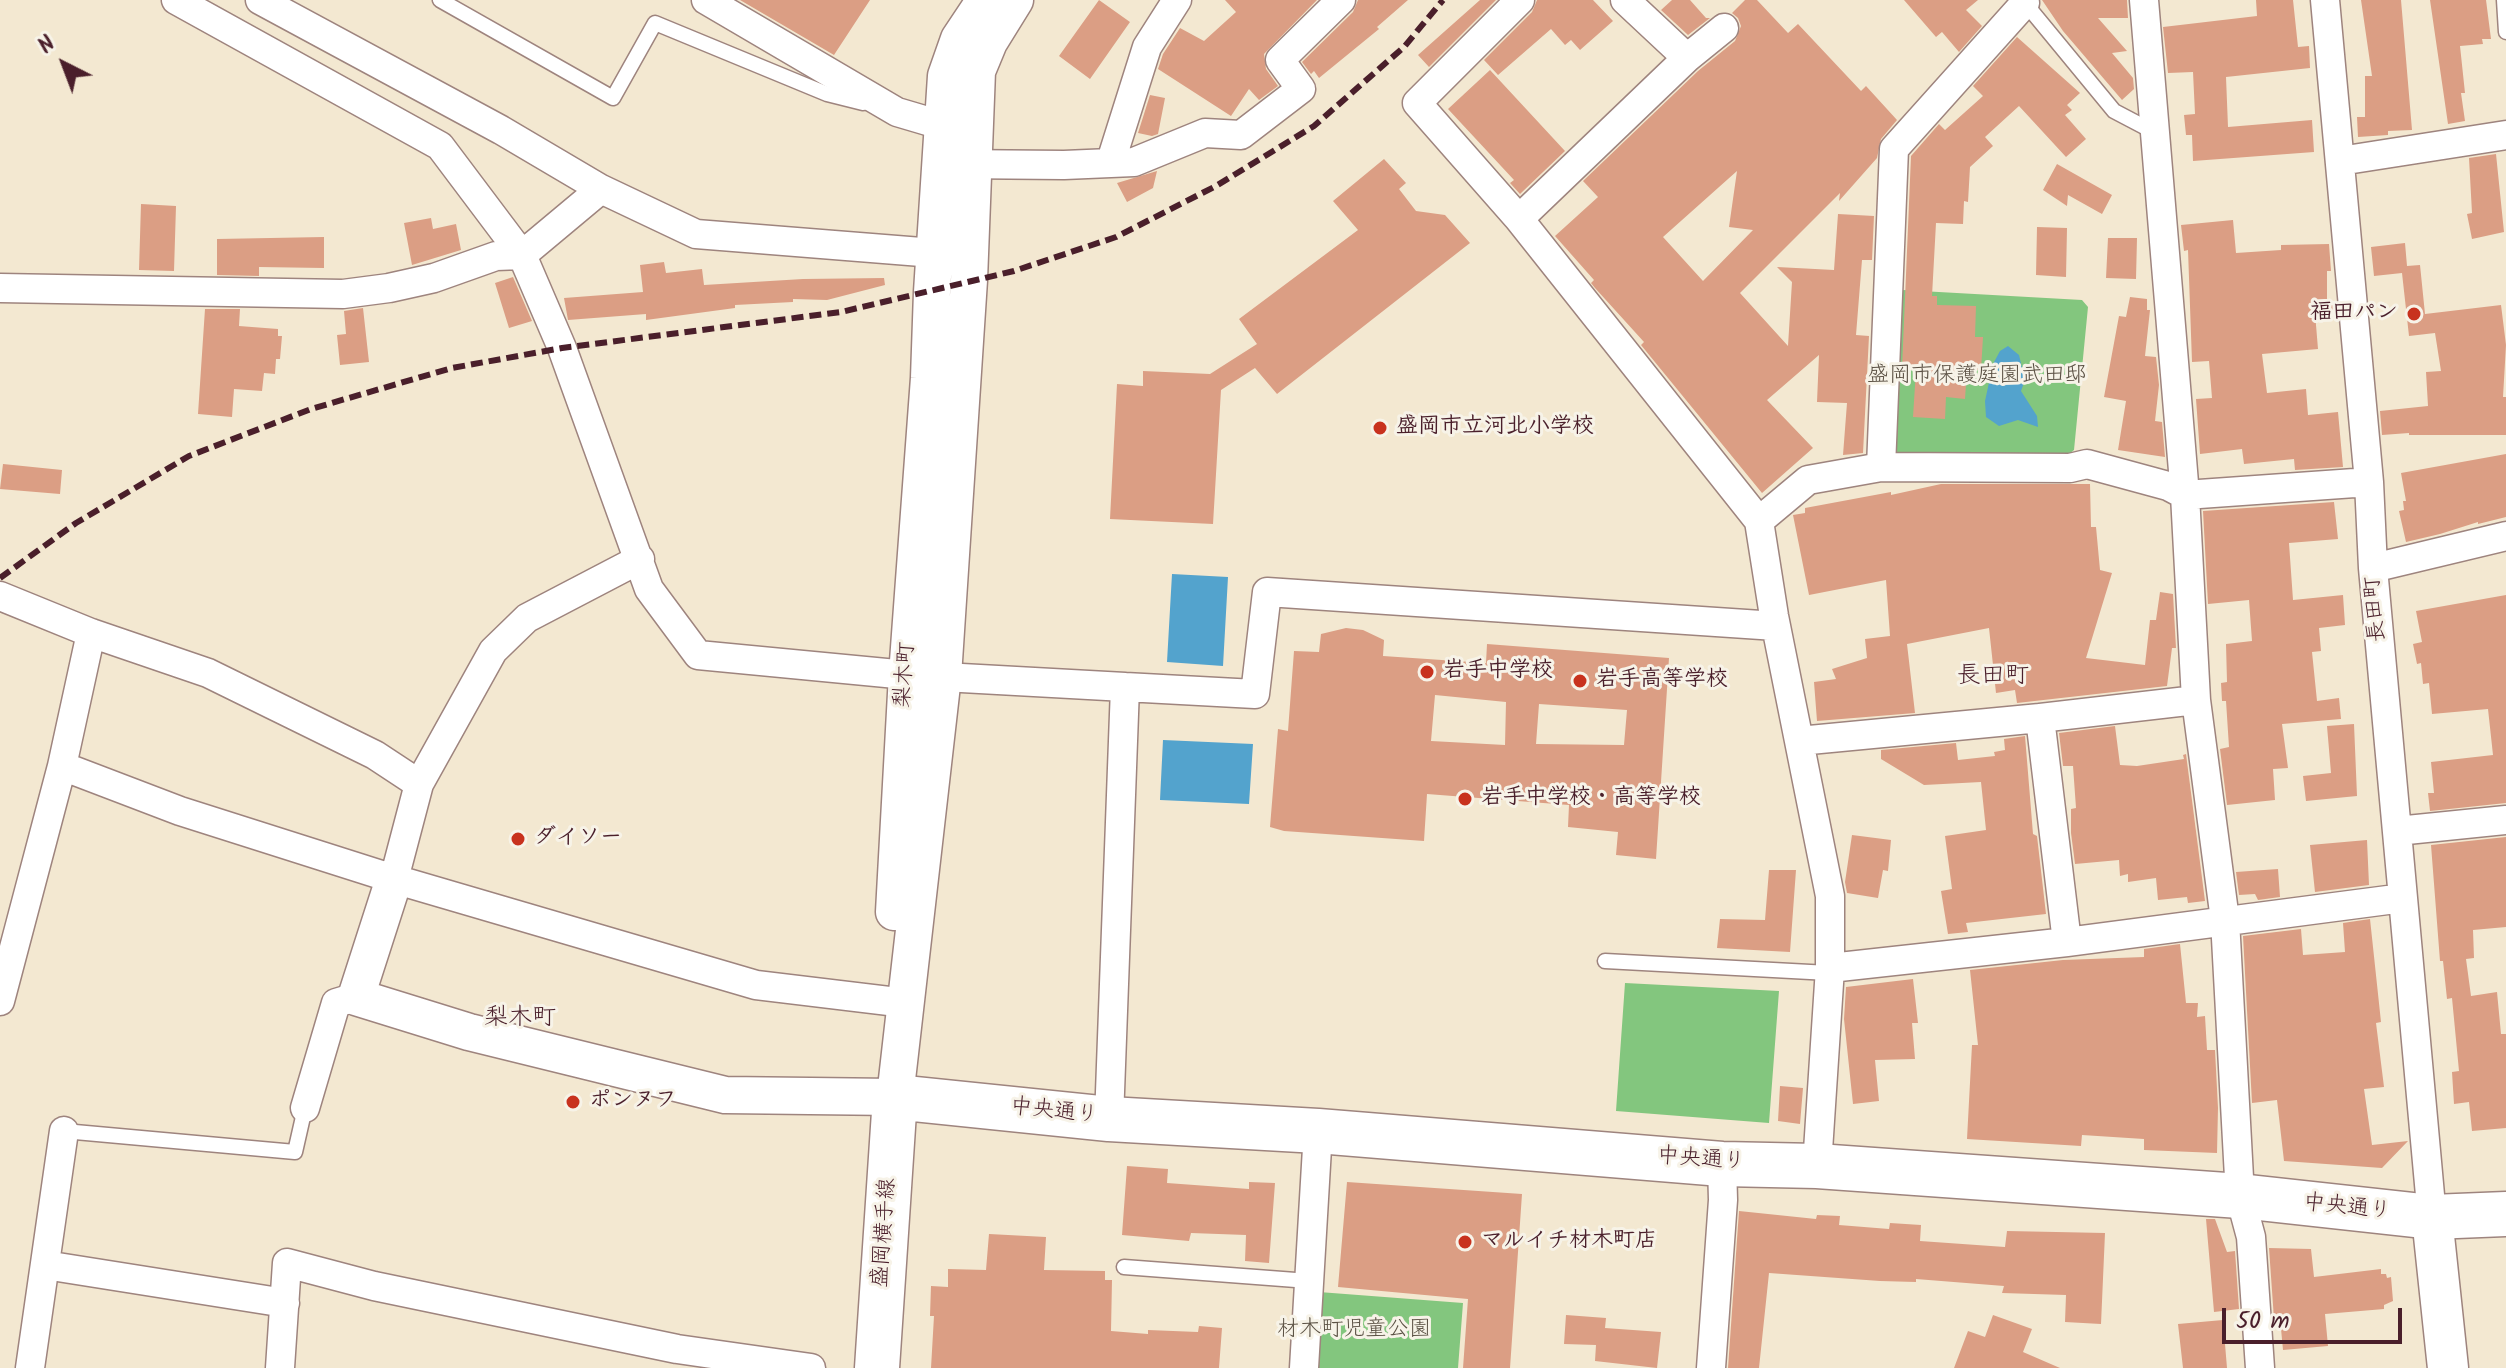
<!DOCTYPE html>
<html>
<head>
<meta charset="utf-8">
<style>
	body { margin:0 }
	#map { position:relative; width:2506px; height:1368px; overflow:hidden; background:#f3e8d1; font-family:Kalam,sans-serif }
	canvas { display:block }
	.north { position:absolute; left:24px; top:24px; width:80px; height:80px; -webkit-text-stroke:6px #f7f3e8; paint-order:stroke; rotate:318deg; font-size:22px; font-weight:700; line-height:32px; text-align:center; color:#4a1f2b }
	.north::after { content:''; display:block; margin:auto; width:28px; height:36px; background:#4a1f2b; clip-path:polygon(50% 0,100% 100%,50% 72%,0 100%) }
	.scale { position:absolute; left:2222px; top:1308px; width:180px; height:36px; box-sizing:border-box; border:4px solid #4a1f2b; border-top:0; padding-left:10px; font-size:24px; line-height:28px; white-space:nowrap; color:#4a1f2b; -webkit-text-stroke:6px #f7f3e8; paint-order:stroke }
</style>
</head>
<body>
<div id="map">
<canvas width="2506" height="1368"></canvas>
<div class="north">N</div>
<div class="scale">50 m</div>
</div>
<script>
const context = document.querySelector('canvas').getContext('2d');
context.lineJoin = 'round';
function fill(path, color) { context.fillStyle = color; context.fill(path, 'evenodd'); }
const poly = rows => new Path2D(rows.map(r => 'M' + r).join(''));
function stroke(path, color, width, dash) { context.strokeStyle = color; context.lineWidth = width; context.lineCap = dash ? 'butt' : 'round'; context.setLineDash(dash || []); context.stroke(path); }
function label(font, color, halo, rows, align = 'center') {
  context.font = font + ' Kalam,"Klee One",sans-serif'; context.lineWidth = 6; context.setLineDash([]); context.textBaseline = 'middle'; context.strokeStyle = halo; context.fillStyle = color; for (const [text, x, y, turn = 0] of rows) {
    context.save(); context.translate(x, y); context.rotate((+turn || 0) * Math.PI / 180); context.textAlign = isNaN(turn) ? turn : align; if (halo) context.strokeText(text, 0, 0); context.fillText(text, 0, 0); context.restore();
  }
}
fill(poly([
	[1903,290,2082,300,2088,307,2074,450,2064,458,1894,458,1899,293],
	[1625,983,1779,991,1769,1123,1616,1111],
	[1319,1292,1463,1303,1458,1368,1313,1368]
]), '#83c67e');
fill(poly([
	[2008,346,2019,355,2025,380,2021,391,2037,416,2038,427,2018,420,1999,426,1986,417,1985,401,1993,364,2000,351],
	[1172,574,1228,577,1223,666,1167,662],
	[1163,740,1253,744,1249,804,1160,800]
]), '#53a3cd');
fill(poly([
	[740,0,870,0,834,55],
	[1099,0,1130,22,1090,79,1059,56],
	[1225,0,1317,0,1264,54,1266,69,1278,86,1259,100,1249,89,1231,116,1158,69,1163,54,1180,28,1204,41,1236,12],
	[1358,0,1408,0,1377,27,1379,29,1319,78,1314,71,1311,74,1302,62,1353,12],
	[1480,0,1496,0,1429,67,1418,55],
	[1537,0,1593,0,1613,21,1580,50,1571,40,1565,45,1551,29,1498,75,1484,60,1532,12],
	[1672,0,1690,0,1706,18,1710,18,1688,35,1661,10],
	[1745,0,1757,0,1788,33,1798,24,1861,91,1866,86,1897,120,1881,139,1877,158,1839,201,1840,193,1740,293,1788,346,1792,282,1777,267,1834,270,1838,214,1874,216,1872,260,1862,260,1856,335,1869,336,1863,453,1843,455,1847,403,1817,402,1819,355,1767,400,1813,448,1762,493,1641,345,1644,342,1595,288,1591,283,1594,280,1555,236,1598,197,1583,181,1698,71,1735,41,1741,26,1738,18,1732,13],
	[1737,171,1729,227,1753,230,1703,281,1663,237],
	[1904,0,1978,0,1966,10,1982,26,1959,52,1942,32,1936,37],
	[2042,0,2127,0,2128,18,2098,18,2127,51,2112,53,2133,78,2134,89,2122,100,2063,31],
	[2256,0,2293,0,2298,47,2309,46,2310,68,2226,77,2228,127,2312,120,2314,152,2193,161,2192,135,2186,135,2184,115,2195,114,2193,72,2168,73,2163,27,2257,16],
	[2361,0,2401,0,2412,130,2388,131,2388,135,2358,137,2357,117,2365,117,2365,76,2372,76],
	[2430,0,2486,0,2491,39,2482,39,2483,44,2460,46,2465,93,2461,93,2465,121,2448,124],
	[2017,37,2080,93,2067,105,2072,110,2065,115,2086,139,2066,157,2019,106,1985,137,1993,146,1970,167,1968,202,1964,201,1963,224,1936,223,1932,296,1937,296,1937,305,1976,306,1975,337,1983,337,1981,370,1967,369,1965,399,1946,397,1945,419,1913,417,1916,370,1902,369,1911,156,1939,124,1945,130,1983,96,1973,86],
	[1490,70,1565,151,1520,194,1510,183,1514,180,1448,109],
	[1150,95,1165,98,1158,134,1152,136,1138,133],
	[2496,154,2504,232,2472,239,2467,214,2472,213,2469,158],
	[1384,159,1406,183,1399,189,1416,211,1445,215,1470,243,1277,394,1255,368,1221,390,1213,524,1110,519,1117,384,1143,386,1143,371,1210,374,1257,344,1239,319,1358,230,1333,201],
	[2057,164,2112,195,2102,214,2068,195,2067,206,2043,190],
	[1157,171,1153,188,1127,202,1117,183],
	[141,204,176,206,174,271,139,270],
	[431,218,433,229,456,224,461,250,412,265,404,223],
	[2233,220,2236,253,2281,250,2281,245,2329,244,2331,271,2327,271,2327,299,2336,308,2336,312,2315,313,2318,349,2262,354,2267,393,2306,389,2308,415,2338,412,2343,467,2295,470,2294,459,2244,464,2242,449,2200,454,2196,399,2212,398,2209,361,2192,362,2188,250,2184,251,2181,225],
	[2037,227,2067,228,2066,277,2036,275],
	[324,237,324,268,259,267,259,276,217,275,217,239],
	[2108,238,2137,238,2136,279,2106,278],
	[2405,243,2407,266,2420,265,2425,314,2501,305,2506,345,2503,397,2506,397,2506,435,2409,435,2409,433,2382,435,2380,411,2428,406,2426,372,2441,371,2435,333,2409,336,2402,273,2374,276,2371,247],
	[664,262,666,273,702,269,704,285,803,279,884,278,885,285,827,300,793,299,793,302,735,305,735,308,646,320,646,314,568,320,564,298,643,292,640,265],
	[513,277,532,321,509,328,495,283],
	[2130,297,2147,299,2147,310,2150,310,2145,356,2156,357,2159,385,2155,421,2162,422,2165,457,2118,450,2126,401,2104,397,2119,316,2126,317],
	[363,308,369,362,340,365,337,335,346,334,344,311],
	[205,309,240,309,239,326,278,329,278,336,282,336,280,359,276,359,275,374,264,373,262,391,234,389,232,417,198,414],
	[2506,454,2506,517,2478,524,2478,522,2440,534,2406,542,2399,511,2404,510,2403,501,2406,501,2401,473],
	[3,464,62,470,60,494,0,489],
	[1941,484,2090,484,2091,527,2096,527,2100,570,2112,573,2086,658,2145,665,2150,620,2156,620,2160,592,2173,594,2176,648,2172,648,2167,686,2017,703,2015,690,1996,693,1989,628,1907,644,1915,713,1817,721,1814,682,1836,679,1832,669,1867,658,1865,639,1890,636,1886,580,1809,595,1793,515,1805,513,1805,508,1891,492,1891,495],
	[2334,502,2338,539,2289,543,2293,600,2343,595,2345,625,2319,628,2321,651,2312,652,2317,701,2339,698,2341,719,2282,724,2288,768,2273,769,2275,800,2227,805,2220,749,2229,747,2226,701,2222,701,2221,683,2227,682,2226,644,2252,641,2249,600,2208,604,2203,511],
	[2506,595,2506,803,2430,811,2428,793,2434,793,2431,762,2493,755,2488,709,2432,714,2429,683,2423,684,2421,663,2417,664,2413,644,2422,642,2416,611],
	[1346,628,1363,630,1384,640,1383,656,1486,663,1487,644,1669,658,1656,859,1616,855,1618,832,1568,827,1569,805,1427,794,1424,841,1284,831,1270,827,1278,729,1288,731,1294,651,1319,652,1321,634],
	[1435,695,1506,702,1505,745,1431,741],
	[1539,704,1627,710,1624,745,1536,744],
	[2354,724,2357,796,2306,801,2303,776,2331,773,2327,726],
	[2115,726,2120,765,2137,766,2184,759,2183,755,2186,754,2205,901,2188,903,2187,897,2158,900,2156,878,2128,882,2128,874,2120,876,2119,860,2075,864,2071,833,2071,809,2076,808,2073,766,2063,766,2059,733],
	[2025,736,2033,834,2037,836,2046,914,1966,923,1968,932,1948,934,1941,891,1952,889,1945,836,1986,830,1981,782,1924,785,1881,759,1881,750,1956,743,1958,760,1995,756,1994,752,2005,750,2004,739],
	[1852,835,1891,840,1888,871,1883,870,1878,898,1847,893,1845,882],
	[2506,837,2506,927,2473,930,2474,958,2466,959,2471,996,2497,992,2501,1034,2506,1034,2506,1128,2472,1131,2469,1102,2454,1104,2452,1072,2459,1071,2452,998,2447,999,2443,961,2440,961,2431,845],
	[2367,840,2369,885,2315,892,2310,845],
	[2278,869,2280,897,2258,900,2255,894,2239,895,2236,872],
	[1769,870,1796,870,1790,952,1717,948,1720,919,1765,920],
	[2370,919,2381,1022,2376,1023,2384,1087,2364,1089,2372,1145,2408,1141,2382,1168,2284,1161,2277,1100,2252,1103,2243,936,2301,929,2303,955,2345,952,2343,923],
	[2180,944,2186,1003,2198,1003,2197,1017,2205,1016,2207,1050,2215,1050,2218,1108,2217,1153,2144,1150,2144,1139,2082,1135,2081,1146,1967,1139,1972,1045,1978,1045,1970,970,2063,960,2144,957,2144,949],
	[1913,979,1918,1023,1912,1023,1915,1059,1875,1060,1879,1101,1853,1104,1844,1019,1846,987],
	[1780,1086,1803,1088,1800,1124,1778,1121],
	[1127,1166,1168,1169,1167,1183,1249,1189,1249,1182,1275,1183,1269,1263,1245,1261,1246,1235,1191,1233,1189,1241,1122,1235],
	[1347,1182,1522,1194,1510,1368,1463,1368,1468,1299,1338,1287],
	[1739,1211,1816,1219,1817,1215,1840,1216,1839,1225,1889,1229,1890,1223,1921,1225,1920,1241,2005,1247,2007,1231,2105,1233,2101,1324,2065,1322,2066,1295,2002,1293,2004,1286,1916,1279,1916,1282,1880,1281,1769,1273,1759,1368,1728,1368],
	[2206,1219,2215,1219,2227,1252,2235,1251,2239,1309,2214,1312],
	[989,1234,1046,1237,1044,1270,1105,1271,1105,1280,1112,1280,1111,1331,1148,1334,1148,1330,1198,1332,1199,1326,1222,1328,1219,1368,931,1368,934,1316,930,1316,931,1286,948,1287,948,1269,986,1270],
	[2269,1248,2311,1249,2314,1277,2381,1269,2381,1274,2386,1274,2387,1278,2391,1277,2393,1301,2384,1305,2384,1309,2325,1314,2328,1346,2283,1350,2280,1318,2274,1319],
	[1566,1315,1606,1318,1605,1328,1661,1332,1657,1368,1595,1361,1596,1345,1564,1344],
	[1993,1315,2032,1329,2023,1352,2060,1368,1954,1368,1968,1331,1985,1337],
	[2223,1320,2227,1368,2183,1368,2178,1324]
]), '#db9e84');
const service = poly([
	[440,0,613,98,655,23,827,94,863,103],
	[2504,0,2506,32],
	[2025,3,2114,111,2154,132],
	[1605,961,1829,973],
	[64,1131,295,1152,305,1108],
	[1124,1267,1309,1281]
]);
const minor = poly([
	[176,0,440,146,522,255,562,348,649,589,698,655,907,675,1125,687,1109,1119],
	[260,0,501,130,601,189,696,234,934,253],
	[706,0,897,112,941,125],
	[1520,0,1417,103,1519,219,1759,521,1774,616,1830,896,1830,968,1817,1166],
	[1625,0,1687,58],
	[2144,0,2185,495,2196,700,2225,920,2240,1196,2251,1237,2260,1368],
	[2325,0,2369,482,2373,568,2432,1217],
	[1111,161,1147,47,1177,0],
	[2340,161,2506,135],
	[954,164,1064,165,1134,162,1205,133,1241,135,1301,89,1280,60,1341,0],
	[1519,219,1687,58,1724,28],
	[0,288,343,294,389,288,434,278,496,256,522,255,601,189],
	[1881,467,1894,149,2025,3,2023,0],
	[1759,521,1808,480,1881,467,2070,468,2087,464,2168,486,2185,495,2369,482],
	[2373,568,2506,536],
	[0,596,91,633,208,673,375,755,419,784,394,879],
	[91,633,62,766,180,811,394,879,756,985,889,1001],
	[1125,687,1255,694,1267,592,1776,626],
	[2040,718,2067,942],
	[1799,741,2040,718,2196,700],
	[419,784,493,651,527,618,640,559],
	[2397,831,2506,820],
	[1830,968,2067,942,2403,898],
	[0,1001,62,766],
	[305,1108,336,1003,356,997],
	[45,1265,285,1303],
	[30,1368,64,1131],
	[280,1368,287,1263,374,1286,677,1349,811,1368],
	[1304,1368,1318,1131],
	[1711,1368,1723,1200,1722,1164]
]);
const tertiary = poly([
	[394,879,356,997,469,1032,725,1095,895,1097],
	[894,912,907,675,929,378,932,292,946,76,959,39,985,0],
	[895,1097,943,676,969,280,977,71,989,42,1015,0]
]);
const secondary = poly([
	[2432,1217,2448,1368]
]);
const primary = poly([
	[877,1368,895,1097,1109,1119,1318,1131,1722,1164,1817,1166,2240,1196,2432,1217,2506,1214]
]);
stroke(service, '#9e847e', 17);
stroke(minor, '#9e847e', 31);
stroke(tertiary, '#9e847e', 39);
stroke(secondary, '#9e847e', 43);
stroke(primary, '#9e847e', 47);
stroke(service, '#fff', 14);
stroke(minor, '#fff', 28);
stroke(tertiary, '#fff', 36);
stroke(secondary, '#fff', 40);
stroke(primary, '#fff', 44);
stroke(poly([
	[0,578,76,523,189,456,311,409,452,368,562,348,841,312,1014,271,1116,237,1216,186,1314,126,1404,47,1443,0]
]), '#4a1f2b', 6, [12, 6]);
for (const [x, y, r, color] of [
	[2414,314,8,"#c8321e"],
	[1380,428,8,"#c8321e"],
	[1427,672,8,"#c8321e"],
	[1580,681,8,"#c8321e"],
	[1465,799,8,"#c8321e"],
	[518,839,8,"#c8321e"],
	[573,1102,8,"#c8321e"],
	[1465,1242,8,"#c8321e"]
]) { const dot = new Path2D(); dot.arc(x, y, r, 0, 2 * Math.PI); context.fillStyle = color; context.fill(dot); stroke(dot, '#f7f3e8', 3); }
label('bold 22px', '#4a1f2b', '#f7f3e8', [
	["福田パン",2398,314,"right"],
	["盛岡市立河北小学校",1396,428],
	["岩手中学校",1443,672],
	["岩手高等学校",1596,681],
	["岩手中学校・高等学校",1481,799],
	["ダイソー",534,839],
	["ポンヌフ",589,1102],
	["マルイチ材木町店",1481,1242]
], 'left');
label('22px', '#5b5144', '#f7f3e8', [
	["盛岡市保護庭園武田邸",1977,377],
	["材木町児童公園",1354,1331]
]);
label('22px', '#4a1f2b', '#f7f3e8', [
	["長田町",2377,609,-95],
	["梨木町",907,675,-86],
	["中央通り",1054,1113,6],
	["中央通り",1701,1161,4],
	["中央通り",2347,1209,6],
	["盛岡横手線",886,1233,-86]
]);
label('24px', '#4a1f2b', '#f7f3e8', [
	["長田町",1993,678],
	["梨木町",520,1020]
]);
</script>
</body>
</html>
